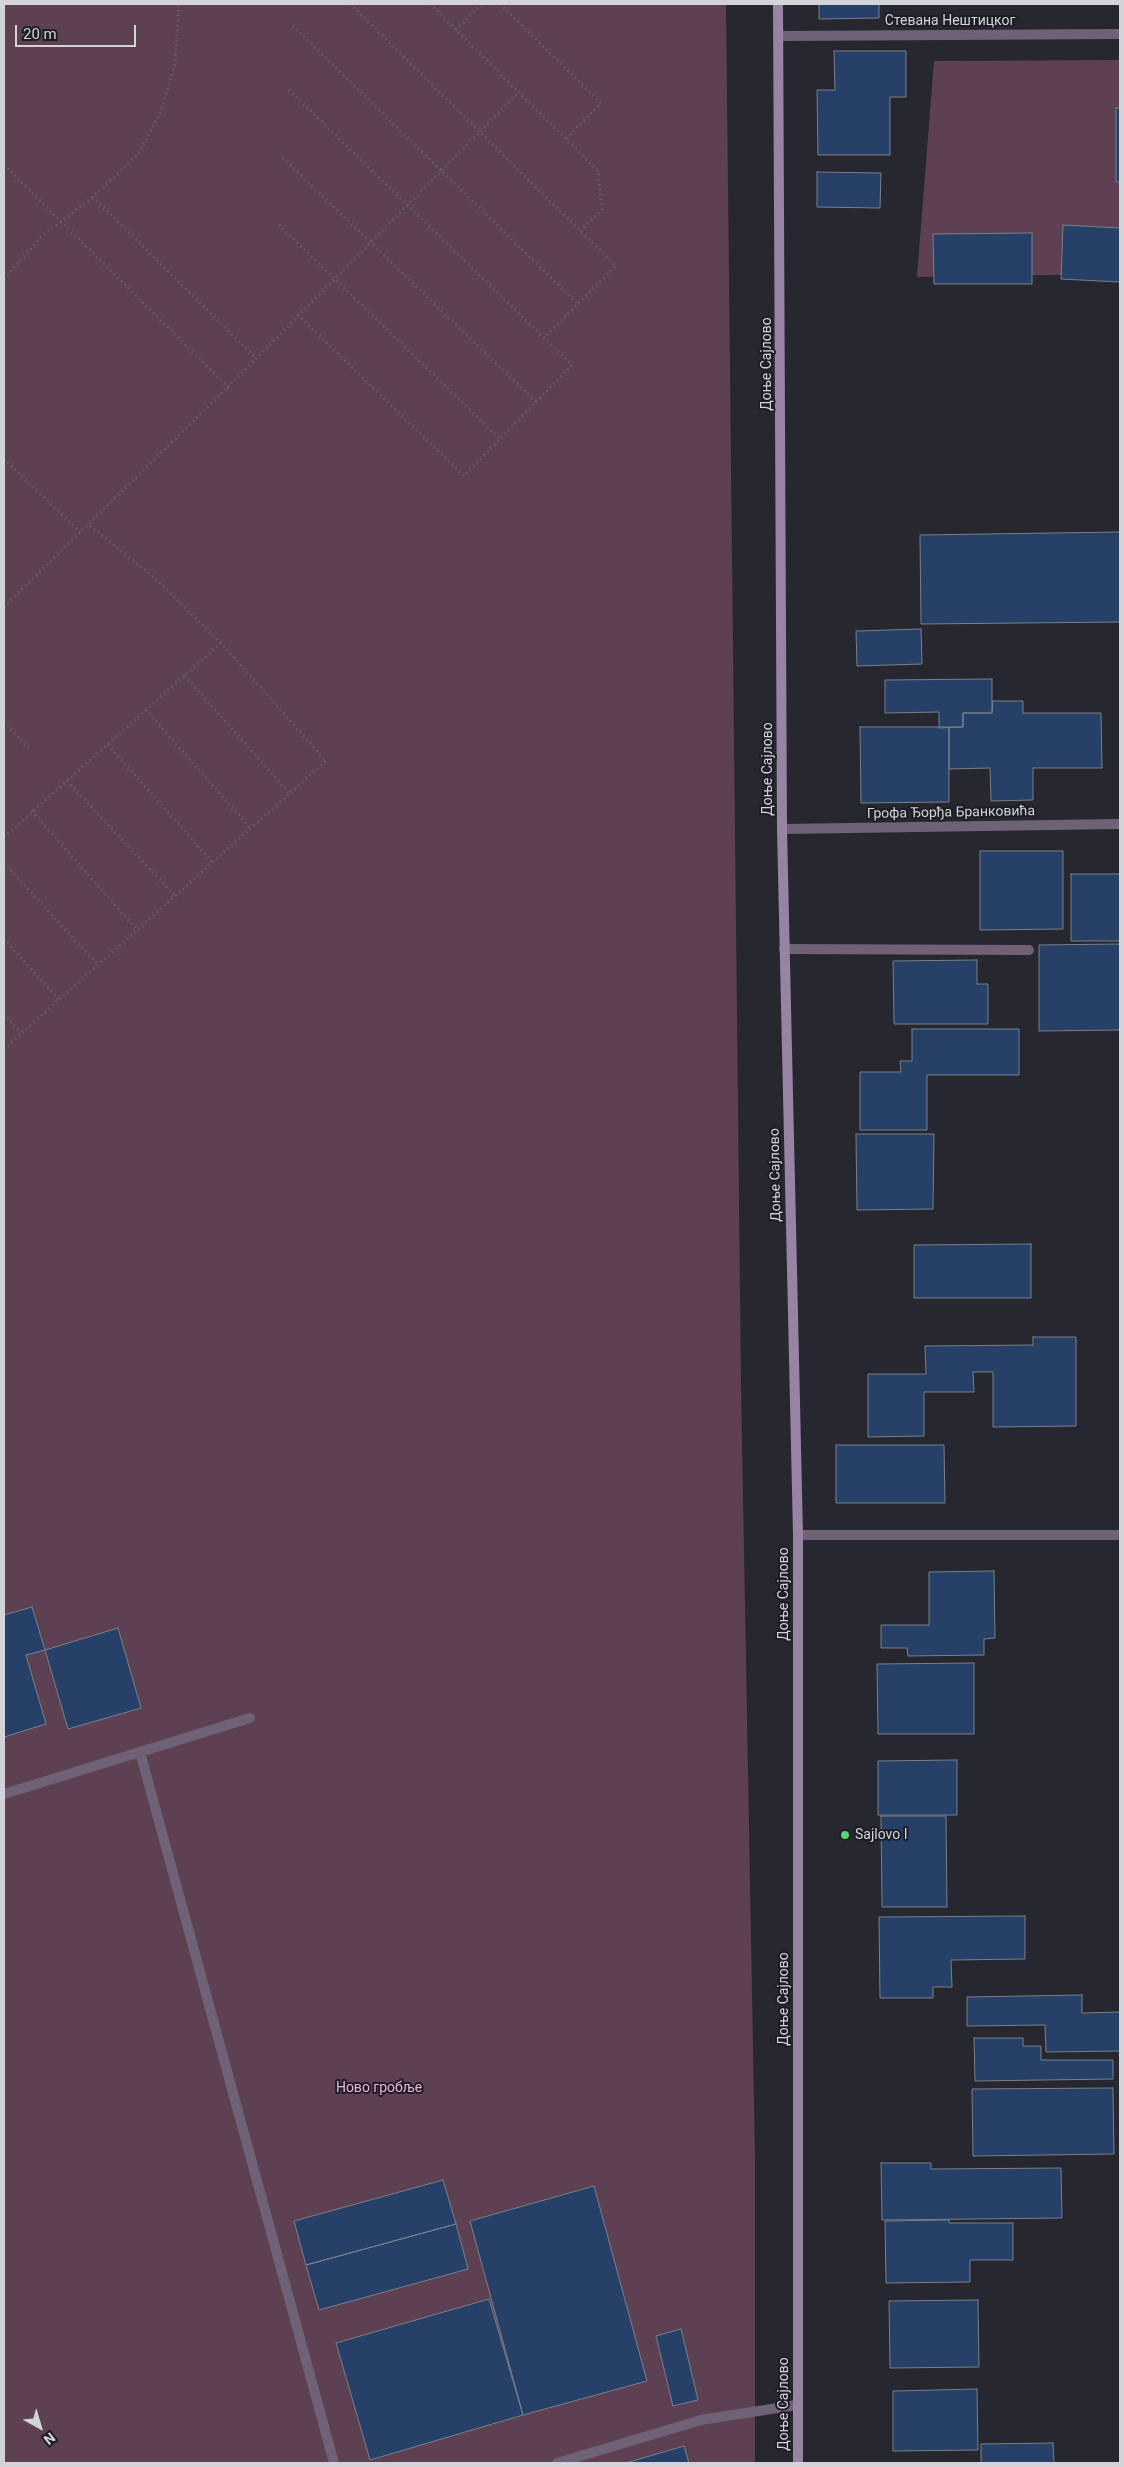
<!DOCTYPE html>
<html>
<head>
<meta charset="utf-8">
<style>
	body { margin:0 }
	#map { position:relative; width:1124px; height:2467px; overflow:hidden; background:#272730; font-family:Roboto,sans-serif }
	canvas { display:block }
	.frame { position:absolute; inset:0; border:5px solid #d3d4da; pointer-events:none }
	.north { position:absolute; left:15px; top:2402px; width:50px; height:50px; -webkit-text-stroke:4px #1d1d26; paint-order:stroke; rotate:141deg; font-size:14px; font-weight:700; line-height:20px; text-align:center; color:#d3d4da }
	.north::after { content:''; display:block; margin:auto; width:18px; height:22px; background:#d3d4da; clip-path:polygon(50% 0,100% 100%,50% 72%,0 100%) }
	.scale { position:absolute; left:15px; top:25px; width:121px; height:22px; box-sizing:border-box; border:2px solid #d3d4da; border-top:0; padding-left:6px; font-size:15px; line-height:18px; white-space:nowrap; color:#d3d4da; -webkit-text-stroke:4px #1d1d26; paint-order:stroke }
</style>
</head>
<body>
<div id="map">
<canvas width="1124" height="2467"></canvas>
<div class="frame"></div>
<div class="north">N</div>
<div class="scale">20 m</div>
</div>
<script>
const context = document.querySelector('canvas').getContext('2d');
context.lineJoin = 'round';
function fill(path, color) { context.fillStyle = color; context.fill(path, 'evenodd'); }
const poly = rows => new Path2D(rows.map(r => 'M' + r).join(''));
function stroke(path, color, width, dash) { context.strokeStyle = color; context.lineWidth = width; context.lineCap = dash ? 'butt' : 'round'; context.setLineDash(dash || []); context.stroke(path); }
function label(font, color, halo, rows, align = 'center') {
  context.font = font + ' Roboto,sans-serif'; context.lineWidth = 4; context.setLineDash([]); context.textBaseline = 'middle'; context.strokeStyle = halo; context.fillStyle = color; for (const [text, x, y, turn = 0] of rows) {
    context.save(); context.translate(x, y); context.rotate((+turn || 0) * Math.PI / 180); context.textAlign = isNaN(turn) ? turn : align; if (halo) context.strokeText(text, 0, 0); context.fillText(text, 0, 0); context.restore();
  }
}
fill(poly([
	[4,4,726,4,741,1386,755,2159,755,2463,4,2463],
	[1120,60,1120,274,917,277,934,61]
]), '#5d4153');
const building = poly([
	[819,4,879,4,879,18,819,19,819,4],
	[834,51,906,51,906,97,890,97,890,155,818,155,817,90,835,90,834,51],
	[1116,108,1120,108,1120,182,1116,182,1116,108],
	[817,172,881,173,880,208,817,207,817,172],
	[1063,225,1120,228,1120,282,1061,279,1063,225],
	[1032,233,1032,284,934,284,933,234,1032,233],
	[1120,532,1120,622,921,624,920,535,1120,532],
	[921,629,922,664,857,666,856,631,921,629],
	[992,679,992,713,963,713,963,727,939,728,939,712,885,713,885,680,992,679],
	[993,701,1023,701,1023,713,1101,713,1102,768,1033,768,1033,800,991,801,990,768,949,769,949,727,963,727,963,713,992,713,993,701],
	[860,727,949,727,949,802,861,803,860,727],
	[980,851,1063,851,1063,929,980,930,980,851],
	[1071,874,1120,874,1120,941,1071,941,1071,874],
	[1120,944,1120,1030,1039,1031,1039,945,1120,944],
	[977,960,977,984,988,984,988,1024,894,1024,893,961,977,960],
	[912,1029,1019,1029,1019,1075,927,1075,927,1130,860,1130,860,1072,901,1072,900,1061,912,1061,912,1029],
	[856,1134,934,1134,933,1209,857,1210,856,1134],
	[1031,1244,1031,1298,914,1298,914,1245,1031,1244],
	[1033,1337,1076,1337,1076,1426,993,1427,993,1372,973,1372,974,1392,924,1392,924,1436,868,1437,868,1374,926,1374,925,1346,1033,1345,1033,1337],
	[836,1445,944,1445,945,1503,836,1503,836,1445],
	[994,1571,995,1638,984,1639,984,1655,908,1656,907,1648,881,1648,881,1625,929,1625,929,1572,994,1571],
	[32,1607,45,1650,26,1655,46,1724,4,1737,4,1615,32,1607],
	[118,1628,141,1708,68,1729,45,1650,118,1628],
	[974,1663,974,1734,878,1734,877,1664,974,1663],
	[957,1760,957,1815,878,1815,878,1761,957,1760],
	[881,1816,946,1816,947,1907,882,1907,881,1816],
	[1025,1916,1025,1959,951,1960,952,1987,933,1987,933,1998,880,1998,879,1917,1025,1916],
	[1082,1995,1082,2013,1120,2012,1120,2051,1046,2052,1045,2025,967,2026,967,1997,1082,1995],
	[974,2038,1023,2038,1023,2046,1041,2046,1041,2060,1113,2060,1113,2079,975,2081,974,2038],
	[1113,2088,1114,2154,973,2156,972,2089,1113,2088],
	[881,2163,931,2163,931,2169,1061,2168,1062,2218,882,2220,881,2163],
	[443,2180,456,2224,306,2265,294,2221,443,2180],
	[594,2186,647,2381,523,2415,470,2221,594,2186],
	[949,2220,949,2223,1013,2223,1013,2260,970,2260,970,2282,886,2283,885,2221,949,2220],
	[456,2224,468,2269,319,2310,306,2265,456,2224],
	[489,2299,523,2415,370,2460,336,2343,489,2299],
	[978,2300,979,2367,890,2368,889,2301,978,2300],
	[681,2329,698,2400,673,2406,656,2336,681,2329],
	[977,2389,978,2450,893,2451,893,2391,977,2389],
	[1053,2443,1054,2463,981,2463,981,2444,1053,2443],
	[684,2446,689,2463,626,2463,684,2446]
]);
fill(building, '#264068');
stroke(building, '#798089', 1);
stroke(poly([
	[350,4,616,266,544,338],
	[430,4,598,171,602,210,580,231],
	[500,4,601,103,566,139],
	[293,26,578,304],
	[456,30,482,4],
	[289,90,572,365,464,476,298,315],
	[283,158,536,402],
	[4,165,228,387,519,92],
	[93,197,256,358],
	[279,225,500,439],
	[4,279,41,237,93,197,139,153,161,111,175,64,179,4],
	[4,459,80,532],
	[4,607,228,387],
	[185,676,290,794],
	[146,710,250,828],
	[4,722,29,749],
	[108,745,212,862],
	[67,781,175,896],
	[32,811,137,930],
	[4,837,221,643],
	[4,863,98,965],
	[4,939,59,1000],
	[4,1014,21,1033],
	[4,1049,326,761,221,643,156,579,88,524]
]), '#686870', 3, [1, 4]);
stroke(poly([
	[784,949,1029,950],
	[140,1752,334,2463],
	[4,1794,250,1718],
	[557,2463,701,2420,797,2405]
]), '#6f6276', 10);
stroke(poly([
	[780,36,1120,34],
	[782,829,1120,824],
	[798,1535,1120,1535]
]), '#6f6276', 10);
stroke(poly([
	[778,4,782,829,798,1535,798,2463]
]), '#9783a2', 10);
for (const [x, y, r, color] of [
	[845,1835,5,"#53d673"]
]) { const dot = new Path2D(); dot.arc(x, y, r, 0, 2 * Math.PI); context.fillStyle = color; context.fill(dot); stroke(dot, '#1d1d26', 2); }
label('14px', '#d3d4da', '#1d1d26', [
	["Стевана Нештицког",950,21],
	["Доње Сајлово",767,364,-90],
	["Доње Сајлово",768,769,-90],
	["Грофа Ђорђа Бранковића",951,813,-1],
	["Доње Сајлово",776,1175,-91],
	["Доње Сајлово",784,1594,-90],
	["Доње Сајлово",784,1999,-90],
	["Доње Сајлово",784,2404,-90]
]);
label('14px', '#d3d4da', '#1d1d26', [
	["Sajlovo I",855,1835]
], 'left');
label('14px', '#f9aedf', '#1d1d26', [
	["Ново гробље",379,2088]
]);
</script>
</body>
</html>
